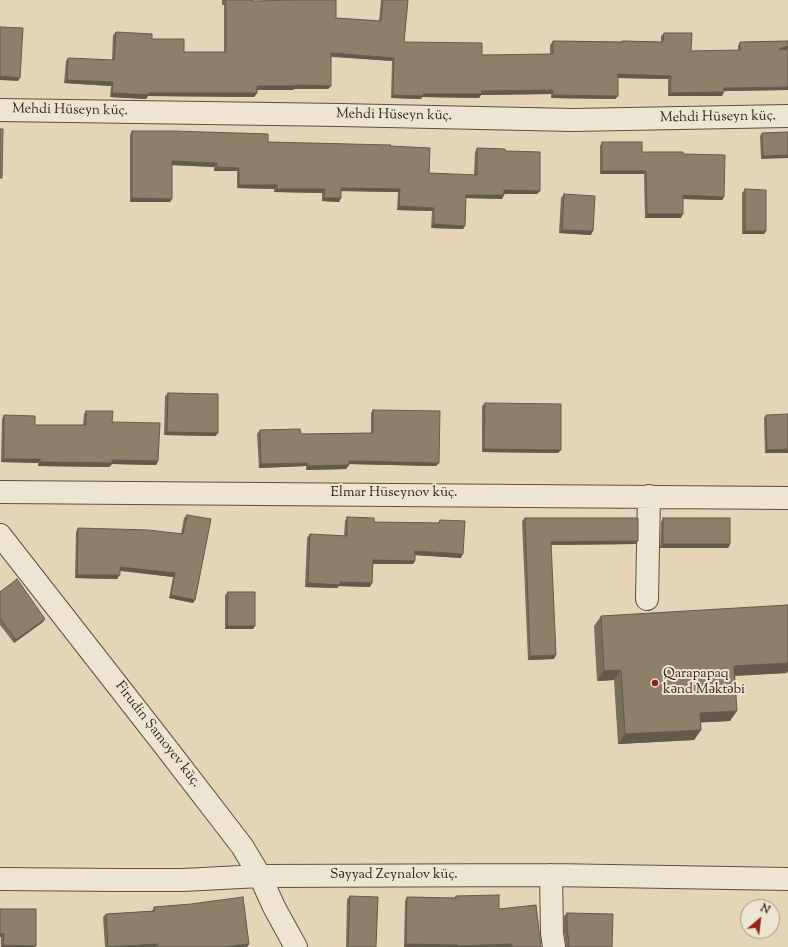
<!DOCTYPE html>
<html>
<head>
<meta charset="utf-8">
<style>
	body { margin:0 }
	#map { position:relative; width:788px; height:947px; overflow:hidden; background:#e4d5b9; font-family:"Sorts Mill Goudy",serif }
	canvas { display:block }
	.north { position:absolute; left:740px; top:899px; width:40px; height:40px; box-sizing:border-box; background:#ede4d2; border:1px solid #a19787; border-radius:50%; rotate:28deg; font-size:11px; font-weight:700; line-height:16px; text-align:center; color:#2f2316 }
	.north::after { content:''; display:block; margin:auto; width:14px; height:18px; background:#8f2418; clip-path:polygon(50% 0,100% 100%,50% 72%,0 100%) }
</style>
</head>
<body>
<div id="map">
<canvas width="788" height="947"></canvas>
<div class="north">N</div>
</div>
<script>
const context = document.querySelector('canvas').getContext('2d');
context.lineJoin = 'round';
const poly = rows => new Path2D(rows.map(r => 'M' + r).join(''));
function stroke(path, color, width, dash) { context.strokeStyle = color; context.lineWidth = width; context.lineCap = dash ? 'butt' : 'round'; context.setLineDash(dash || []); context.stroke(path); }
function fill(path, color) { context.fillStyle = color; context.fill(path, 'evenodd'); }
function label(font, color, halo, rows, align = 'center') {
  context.font = font + ' "Sorts Mill Goudy",serif'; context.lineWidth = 4; context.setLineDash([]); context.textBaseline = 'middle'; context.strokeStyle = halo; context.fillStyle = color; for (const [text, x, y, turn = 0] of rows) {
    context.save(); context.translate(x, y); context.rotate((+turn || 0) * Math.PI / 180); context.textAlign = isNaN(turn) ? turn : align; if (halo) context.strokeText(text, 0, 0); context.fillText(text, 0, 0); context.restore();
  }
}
const minor = poly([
	[0,110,340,115,573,120,788,116],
	[0,492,788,498],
	[0,535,161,741,242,846,260,876,274,907,296,947],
	[647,599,649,496],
	[551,875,552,933,554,947],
	[0,879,120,880,183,880,260,876,551,875,788,879]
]);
stroke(minor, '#5c503f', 24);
stroke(minor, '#ede4d2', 22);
fill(poly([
	[222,0,253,0,253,1,336,18,379,21,381,0,408,0,404,42,482,55,550,54,550,45,553,41,621,42,622,41,661,42,661,36,664,33,691,51,738,50,738,46,740,42,788,41,788,49,785,50,788,50,788,90,724,91,722,96,668,96,668,79,618,78,618,96,615,99,551,98,551,94,481,95,479,98,422,97,421,99,391,98,392,61,331,57,331,86,328,89,294,89,293,90,257,90,257,93,254,97,148,96,146,99,110,97,111,86,64,83,66,61,68,58,112,60,113,35,116,32,152,39,184,52,224,52,224,5,222,5],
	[132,131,268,142,390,146,429,173,474,175,475,152,477,148,505,151,540,191,537,194,504,194,502,199,466,198,465,226,463,229,431,228,432,211,397,210,398,192,341,191,339,202,322,201,322,193,274,192,274,189,237,188,237,171,214,171,214,167,172,165,170,202,130,202,130,135],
	[788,132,761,159,760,136,762,133],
	[602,142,642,152,683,154,724,197,722,200,683,199,681,218,645,218,644,174,600,174,600,146],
	[745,189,766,231,764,234,742,234,742,193],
	[564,194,591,235,559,233,561,198],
	[168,393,218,433,215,436,164,435,165,396],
	[485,403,558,453,482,452,482,406],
	[373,410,439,463,436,466,349,464,349,465,346,469,306,470,306,466,259,468,257,434,260,430,301,434,371,433,371,413],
	[86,411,112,422,158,461,156,465,112,464,109,467,38,466,38,463,1,462,2,419,4,415,35,425,83,425,84,414],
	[766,415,788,453,765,453,764,418],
	[187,515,193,603,169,598,173,577,120,571,117,579,75,578,76,532,78,528,181,534,184,518],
	[347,517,374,522,438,523,440,520,461,558,415,555,415,561,413,564,373,564,370,587,339,586,337,588,305,587,307,538,310,534,344,536,345,521],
	[525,518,636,544,551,545,554,659,528,660,522,521],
	[663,518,730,544,728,548,660,548,661,522],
	[0,592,45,619,43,622,14,643,0,625],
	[228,592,253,629,225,629,225,595],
	[601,616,787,673,735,676,730,721,701,722,701,730,694,740,618,744,614,680,597,681,594,626],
	[350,896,376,947,346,947,347,899],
	[456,896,499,909,541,947,404,947,405,901,407,897,454,898],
	[154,907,249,944,247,947,105,947,103,917,106,914,152,911],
	[0,909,35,947,1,947],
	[567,913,612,947,566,947,564,932,564,916]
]), '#796e5c');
fill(poly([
	[788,46,788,49,776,53,779,49],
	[331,53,394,58,392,61,329,56],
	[618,74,671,76,668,79,615,78],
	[0,76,20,78,18,81,0,80],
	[67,80,113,82,111,86,64,83],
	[296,85,331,86,328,89,294,89,293,90,254,90,257,86],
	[788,87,788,90,722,91,724,88],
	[553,90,551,94,481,95,479,98,422,97,421,99,391,98,393,95,482,91],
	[724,92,722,96,668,96,670,93],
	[112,93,257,93,254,97,148,96,146,99,110,97],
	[553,95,618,96,615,99,551,98],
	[788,155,788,158,761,159,763,156],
	[172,161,217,163,214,167,170,165],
	[217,167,239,168,237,171,214,171],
	[602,171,646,171,644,174,600,174],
	[239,185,277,185,274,189,237,188],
	[341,188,400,189,398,192,339,191],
	[277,189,325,189,322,193,274,192],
	[504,190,540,191,537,194,502,194],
	[466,195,504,195,502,199,464,198],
	[683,195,724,197,722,200,681,199],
	[132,198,172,199,170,202,130,202],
	[324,198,341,198,339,202,322,201],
	[399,206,434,208,432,211,397,210],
	[647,214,683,214,681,218,645,218],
	[434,224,465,226,463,229,431,228],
	[562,230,593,231,591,235,559,233],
	[745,231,766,231,764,234,742,234],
	[167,432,218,433,215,436,164,435],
	[484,449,561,450,558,453,482,452],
	[788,449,788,453,765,453,767,450],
	[4,459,40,459,38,463,1,462],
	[112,460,158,461,156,465,112,464,109,467,38,466,40,462],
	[349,461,439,463,436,466,346,464],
	[308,463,306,466,259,468,261,464],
	[349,465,346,469,306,470,308,466],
	[638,541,636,544,549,545,551,542],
	[663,544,730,544,728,548,660,548],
	[415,551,463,554,461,558,413,555],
	[373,560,415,561,413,564,371,564],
	[120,567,175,573,173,577,117,570],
	[77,575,120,575,117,579,75,578],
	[340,582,372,583,370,587,339,586,337,588,305,587,308,583],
	[171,595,195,600,193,603,169,598],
	[45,619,43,622,14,643,16,640],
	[227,626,255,626,253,629,225,629],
	[556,655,554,659,528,660,530,656],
	[788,663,788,671,787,673,727,676,734,666],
	[621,670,614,680,597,681,604,671],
	[737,711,730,721,693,723,700,713],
	[701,730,694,740,618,744,625,734],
	[0,934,4,934,1,937,0,937],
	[157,944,155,947,107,947,108,947],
	[249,944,247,947,224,947],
	[406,944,457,945,456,947,404,947],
	[512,944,510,947,457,947,457,946],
	[3,945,36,946,35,947,2,947]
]), '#635a4b');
const building = poly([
	[225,0,253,0,253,1,296,0,336,0,336,18,381,21,383,0,408,0,404,42,482,43,482,55,553,54,553,41,622,42,622,41,663,42,664,33,692,33,691,51,740,50,740,42,788,41,788,46,779,49,788,50,788,87,724,88,724,92,670,93,671,76,618,74,618,96,553,95,553,90,482,91,481,94,423,94,423,96,393,95,394,58,331,53,331,86,296,85,296,86,257,86,257,93,149,93,149,95,112,93,113,82,67,80,68,58,114,60,116,32,152,34,152,39,184,39,184,52,226,52,226,2,225,2,225,0],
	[0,27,23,28,20,78,0,76,0,27],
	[0,129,3,129,2,178,0,178,0,129],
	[132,131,173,131,268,134,268,142,391,145,390,146,430,148,429,173,477,175,477,148,505,149,505,151,540,152,540,191,504,190,504,195,466,195,465,226,434,224,434,208,399,206,400,189,341,188,341,198,324,198,325,189,277,189,277,185,239,185,239,168,217,167,217,163,172,161,172,199,132,198,132,131],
	[788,132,788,155,763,156,762,133,788,132],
	[602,142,642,142,642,152,683,152,683,154,725,155,724,197,683,195,683,214,647,214,646,171,602,171,602,142],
	[745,189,766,190,766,231,745,231,745,189],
	[564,194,595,196,593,231,562,230,564,194],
	[168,393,218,394,218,433,167,432,168,393],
	[485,403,561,404,561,450,484,449,485,403],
	[373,410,440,411,439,463,349,461,349,465,308,466,308,463,261,464,260,430,300,429,301,434,373,433,373,410],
	[86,411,113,411,112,422,160,423,158,461,112,460,112,463,40,462,40,459,4,459,4,415,35,416,35,425,86,425,86,411],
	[788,414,788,449,767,450,766,415,788,414],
	[187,515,211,519,195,600,171,595,175,573,120,567,120,575,77,575,78,528,148,530,183,534,187,515],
	[347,517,374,518,374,522,439,523,440,520,465,521,463,554,415,551,415,561,373,560,372,583,340,582,340,585,308,583,310,534,347,536,347,517],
	[525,518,638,518,638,541,551,542,556,655,530,656,525,518],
	[663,518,730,518,730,544,663,544,663,518],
	[17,579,45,619,16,640,0,618,0,592,17,579],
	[228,592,255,592,255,626,227,626,228,592],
	[788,605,788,663,734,666,737,711,700,713,701,730,625,734,621,670,604,671,601,616,788,605],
	[499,895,499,909,536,905,541,947,512,947,512,944,457,946,457,945,406,944,407,897,456,898,456,896,499,895],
	[350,896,378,897,376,947,348,947,350,896],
	[243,897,249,944,224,947,158,947,157,944,108,947,106,914,155,911,154,907,191,904,243,897],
	[0,909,36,909,36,946,3,945,4,934,0,934,0,909],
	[567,913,613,914,612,947,568,947,569,942,567,929,567,913]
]);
fill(building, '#8d806b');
stroke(building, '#635a4b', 1);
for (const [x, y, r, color] of [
	[655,683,4,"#8f2418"]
]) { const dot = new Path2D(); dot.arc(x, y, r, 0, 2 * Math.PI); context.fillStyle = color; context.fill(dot); stroke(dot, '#ede4d2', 1.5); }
label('14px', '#2f2316', '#ede4d2', [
	["Mehdi Hüseyn küç.",70,111,1],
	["Mehdi Hüseyn küç.",394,116,1],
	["Mehdi Hüseyn küç.",718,118,-1],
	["Elmar Hüseynov küç.",394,494],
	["Firudin Şamoyev küç.",157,735,52],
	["Səyyad Zeynalov küç.",394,876]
]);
label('14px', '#2f2316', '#ede4d2', [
	["Qarapapaq",663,675],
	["kənd Məktəbi",663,691]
], 'left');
</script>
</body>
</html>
